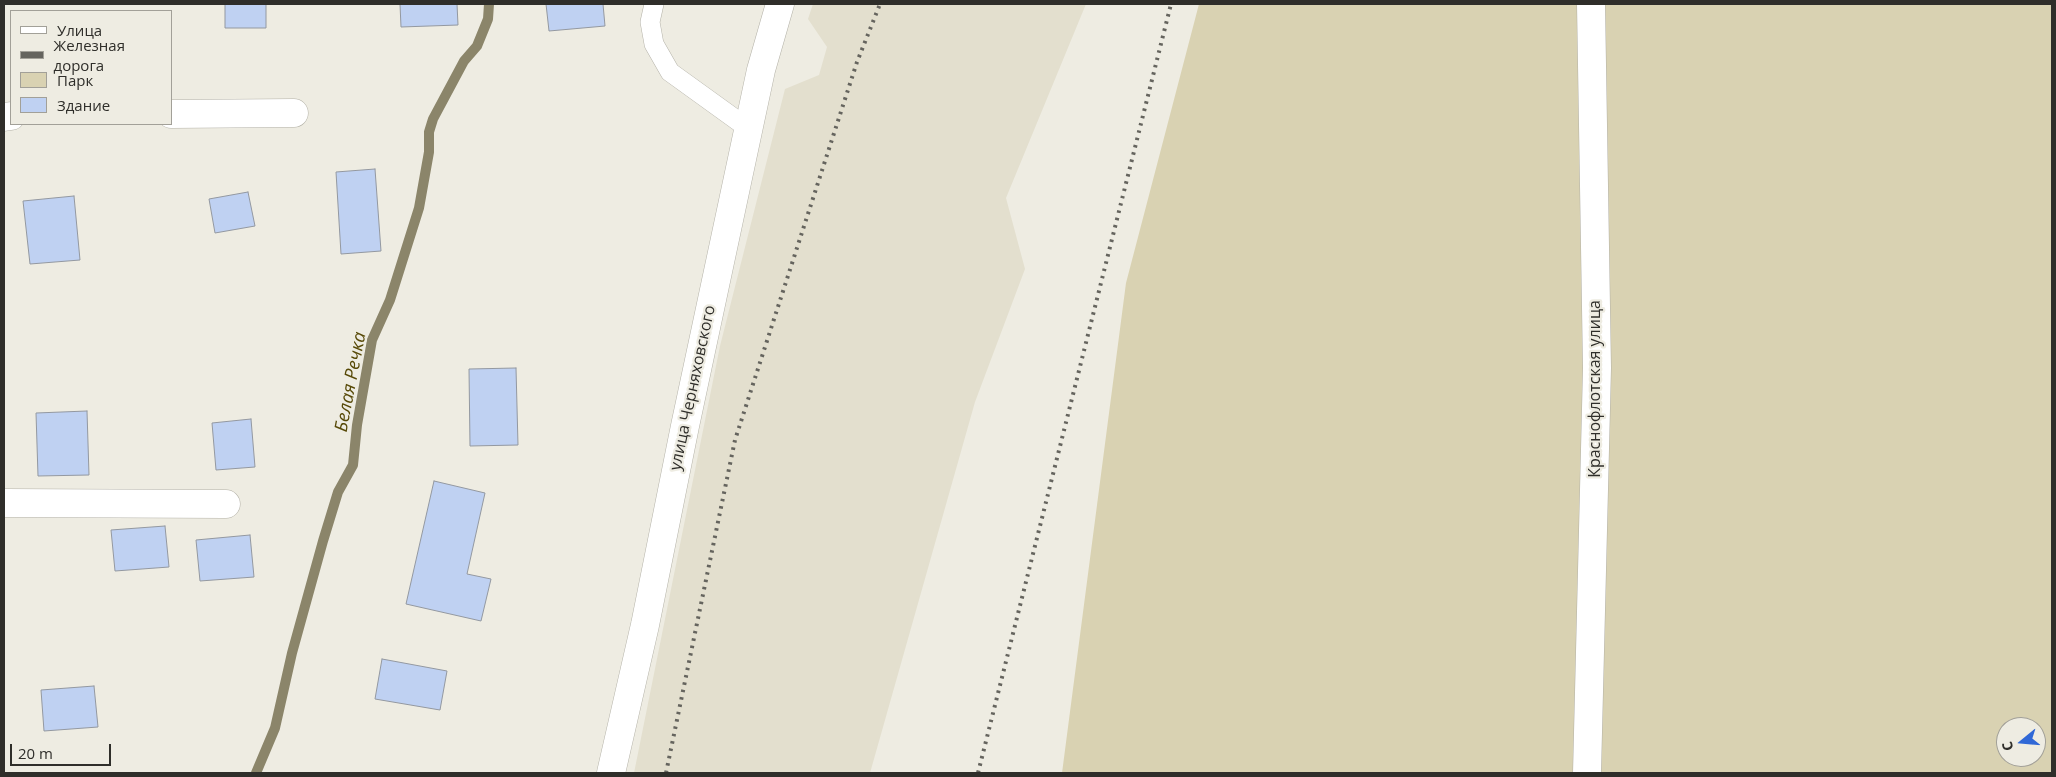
<!DOCTYPE html>
<html>
<head>
<meta charset="utf-8">
<style>
	body { margin:0 }
	#map { position:relative; width:2056px; height:777px; overflow:hidden; background:#eeece2; font-family:"Open Sans",sans-serif }
	canvas { display:block }
	.frame { position:absolute; inset:0; border:5px solid #2f2e2a; pointer-events:none }
	.legend { position:absolute; left:10px; top:10px; width:162px; height:115px; box-sizing:border-box; background:#eeece2; border:1px solid #a2a098; margin:0; padding:6px 9px; list-style:none; font-size:15px; color:#2f2e2a }
	.legend li { display:flex; align-items:center; gap:10px; height:25px }
	.legend b { width:25px; border:1px solid #a2a098 }
	.north { position:absolute; left:1996px; top:717px; width:50px; height:50px; box-sizing:border-box; background:#eeece2; border:1px solid #a2a098; border-radius:50%; rotate:253deg; font-size:14px; font-weight:700; line-height:20px; text-align:center; color:#2f2e2a }
	.north::after { content:''; display:block; margin:auto; width:18px; height:22px; background:#3068d6; clip-path:polygon(50% 0,100% 100%,50% 72%,0 100%) }
	.scale { position:absolute; left:10px; top:744px; width:101px; height:22px; box-sizing:border-box; border:2px solid #2f2e2a; border-top:0; padding-left:6px; font-size:15px; line-height:18px; white-space:nowrap; color:#2f2e2a; -webkit-text-stroke:4px #eeece2; paint-order:stroke }
</style>
</head>
<body>
<div id="map">
<canvas width="2056" height="777"></canvas>
<div class="frame"></div>
<ul class="legend">
<li><b style="height:6px;background:#fff"></b>Улица</li>
<li><b style="height:6px;background:#65645e"></b>Железная дорога</li>
<li><b style="height:14px;background:#d9d2b2"></b>Парк</li>
<li><b style="height:14px;background:#bfd1f2"></b>Здание</li>
</ul>
<div class="north">С</div>
<div class="scale">20 m</div>
</div>
<script>
const context = document.querySelector('canvas').getContext('2d');
context.lineJoin = 'round';
function fill(path, color) { context.fillStyle = color; context.fill(path, 'evenodd'); }
const poly = rows => new Path2D(rows.map(r => 'M' + r).join(''));
function stroke(path, color, width, dash) { context.strokeStyle = color; context.lineWidth = width; context.lineCap = dash ? 'butt' : 'round'; context.setLineDash(dash || []); context.stroke(path); }
function label(font, color, halo, rows, align = 'center') {
  context.font = font + ' "Open Sans",sans-serif'; context.lineWidth = 4.5; context.setLineDash([]); context.textBaseline = 'middle'; context.strokeStyle = halo; context.fillStyle = color; for (const [text, x, y, turn = 0] of rows) {
    context.save(); context.translate(x, y); context.rotate((+turn || 0) * Math.PI / 180); context.textAlign = isNaN(turn) ? turn : align; if (halo) context.strokeText(text, 0, 0); context.fillText(text, 0, 0); context.restore();
  }
}
fill(poly([
	[813,4,1086,4,1006,198,1025,269,975,402,870,773,634,773,720,346,785,89,819,75,827,47,808,19]
]), '#e3dfce');
fill(poly([
	[1199,4,2052,4,2052,773,1062,773,1126,283],
	[2006,727,2036,727,2036,757,2006,757]
]), '#d9d2b2');
stroke(poly([
	[256,773,275,728,292,653,323,541,338,492,353,465,357,425,372,340,390,300,419,208,429,152,429,132,433,119,464,61,477,46,488,19,489,4]
]), '#8b856a', 10);
const building = poly([
	[225,4,266,4,266,28,225,28,225,4],
	[400,4,457,4,458,25,401,27,400,4],
	[546,4,603,4,605,26,549,31,546,4],
	[375,169,381,251,341,254,336,172,375,169],
	[248,192,255,226,215,233,209,199,248,192],
	[74,196,80,260,30,264,23,201,74,196],
	[516,368,518,445,470,446,469,369,516,368],
	[87,411,89,475,38,476,36,413,87,411],
	[251,419,255,467,216,470,212,423,251,419],
	[434,481,485,493,467,574,491,579,481,621,406,604,434,481],
	[165,526,169,567,115,571,111,530,165,526],
	[250,535,254,577,200,581,196,540,250,535],
	[382,659,447,671,440,710,375,699,382,659],
	[94,686,98,727,44,731,41,690,94,686]
]);
fill(building, '#bfd1f2');
stroke(building, '#9398a0', 1);
const lane = poly([
	[654,4,650,22,654,44,670,72,749,129]
]);
const street = poly([
	[171,114,294,113],
	[4,117,11,116],
	[4,503,226,504]
]);
const secondary = poly([
	[611,773,645,625,685,426,761,70,780,4],
	[1587,773,1597,368,1591,4]
]);
stroke(lane, '#b3b1a7', 20);
stroke(street, '#b3b1a7', 29);
stroke(secondary, '#b3b1a7', 29);
stroke(lane, '#fff', 19);
stroke(street, '#fff', 28);
stroke(secondary, '#fff', 28);
stroke(poly([
	[666,773,735,440,857,62,880,4],
	[978,773,1171,4]
]), '#65645e', 4, [2.5, 5]);
label('16px', '#2f2e2a', '#eeece2', [
	["улица Черняховского",693,388,-78],
	["Краснофлотская улица",1595,389,-90]
]);
label('italic 18px', '#574907', '#eeece2', [
	["Белая Речка",351,382,-79]
]);
</script>
</body>
</html>
